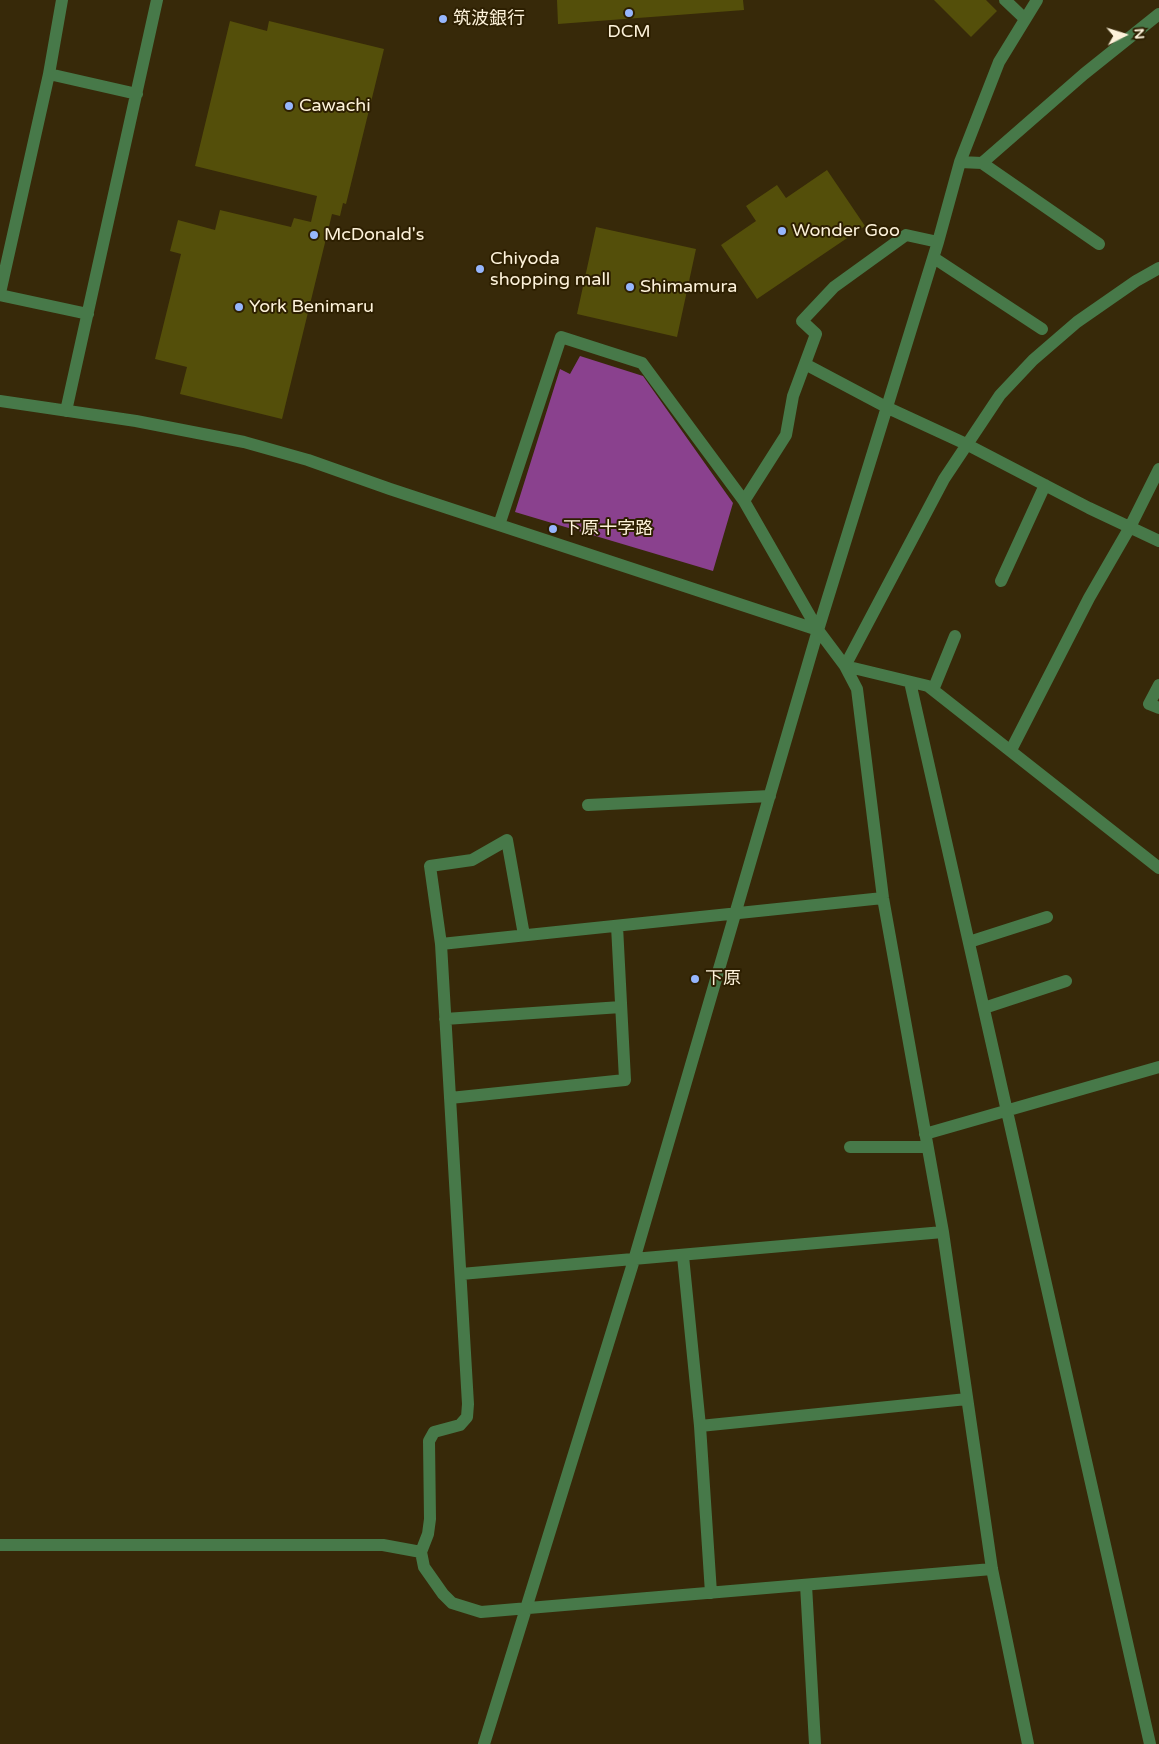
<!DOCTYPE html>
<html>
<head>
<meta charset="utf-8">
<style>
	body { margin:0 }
	#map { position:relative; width:1159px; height:1744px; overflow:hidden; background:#372909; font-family:"Varela Round",sans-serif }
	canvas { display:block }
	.north { position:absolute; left:1099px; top:10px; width:50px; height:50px; -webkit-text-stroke:4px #2d1f01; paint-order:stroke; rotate:85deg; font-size:14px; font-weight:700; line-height:20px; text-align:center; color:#fdf2da }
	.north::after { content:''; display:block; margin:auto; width:18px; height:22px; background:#fdf2da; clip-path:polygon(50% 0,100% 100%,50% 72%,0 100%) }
</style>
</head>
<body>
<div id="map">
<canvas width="1159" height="1744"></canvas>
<div class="north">N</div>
</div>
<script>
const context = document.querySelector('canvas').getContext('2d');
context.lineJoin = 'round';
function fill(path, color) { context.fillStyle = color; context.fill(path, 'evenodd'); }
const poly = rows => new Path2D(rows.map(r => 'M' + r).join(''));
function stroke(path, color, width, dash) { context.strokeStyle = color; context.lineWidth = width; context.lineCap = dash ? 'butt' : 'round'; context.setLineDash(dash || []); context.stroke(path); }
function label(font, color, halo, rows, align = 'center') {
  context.font = font + ' "Varela Round","Noto Sans JP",sans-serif'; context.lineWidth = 4; context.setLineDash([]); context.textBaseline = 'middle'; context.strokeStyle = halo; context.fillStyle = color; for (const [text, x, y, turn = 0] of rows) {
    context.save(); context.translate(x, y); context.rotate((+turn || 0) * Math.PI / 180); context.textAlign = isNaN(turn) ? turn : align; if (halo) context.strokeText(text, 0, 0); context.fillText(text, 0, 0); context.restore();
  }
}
fill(poly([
	[580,356,643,376,733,503,713,571,515,512,560,369,570,374]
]), '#8a418e');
fill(poly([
	[557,0,743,0,744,10,558,24],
	[934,0,986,0,997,11,971,37],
	[230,21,267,31,269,21,384,49,346,204,343,203,340,216,332,214,282,419,180,394,187,367,155,359,181,254,170,251,178,220,215,230,220,210,291,227,294,218,311,222,317,196,195,166],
	[827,170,865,226,757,299,721,245,756,221,746,206,777,185,786,198],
	[596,227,696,249,677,337,577,314]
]), '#544f0a');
stroke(poly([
	[1005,0,1025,19],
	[49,74,137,94],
	[960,162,982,163,1099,244],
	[982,163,1084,74,1159,14],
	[938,242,906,235,834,287,802,321,816,334,793,396,786,435,744,501,818,630,845,666,857,689,883,898,943,1232,992,1569,1028,1744],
	[934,258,1042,329],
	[0,293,49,74,62,0],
	[0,295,88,314],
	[805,364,888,408,966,444,1089,508,1159,541],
	[0,401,136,421,244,442,308,460,390,489,818,630],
	[66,411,157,0],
	[499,525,561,337,642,363,744,501],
	[1001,581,1045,485],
	[845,666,944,479,1000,395,1033,360,1077,322,1136,281,1159,268],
	[845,666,928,686,1159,868],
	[910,682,1150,1744],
	[1159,685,1149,704,1159,708],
	[933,690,955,636],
	[1011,750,1089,598,1130,527,1159,469],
	[588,805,770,796],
	[883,898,441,944,468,1404,467,1417,460,1425,434,1432,429,1441,430,1519,428,1534,421,1552,424,1567,443,1594,452,1603,481,1612,992,1569],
	[969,942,1047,917],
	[441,944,430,866,472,860,507,840,524,935],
	[984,1008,1066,981],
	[445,1019,621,1007],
	[450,1098,625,1080,617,926],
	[925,1134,1159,1067],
	[850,1147,927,1147],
	[683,1256,700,1426,711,1593],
	[461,1274,943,1232],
	[700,1426,967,1399],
	[0,1545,383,1545,421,1552],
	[806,1585,815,1744],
	[484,1744,634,1260,818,630,938,242,960,162,999,62,1037,0]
]), '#477949', 12);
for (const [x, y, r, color] of [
	[629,13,5,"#96b6fd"],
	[443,19,5,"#96b6fd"],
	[289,106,5,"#96b6fd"],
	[782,231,5,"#96b6fd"],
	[314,235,5,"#96b6fd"],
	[480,269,5,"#96b6fd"],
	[630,287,5,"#96b6fd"],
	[239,307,5,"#96b6fd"],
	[553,529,5,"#96b6fd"],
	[695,979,5,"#96b6fd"]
]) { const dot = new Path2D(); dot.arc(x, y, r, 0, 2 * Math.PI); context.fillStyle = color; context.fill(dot); stroke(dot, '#2d1f01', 2); }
label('18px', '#fdf2da', '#2d1f01', [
	["筑波銀行",453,19],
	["DCM",629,32,"center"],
	["Cawachi",299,106],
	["Wonder Goo",792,231],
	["McDonald's",324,235],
	["Chiyoda",490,259],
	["shopping mall",490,280],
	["Shimamura",640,287],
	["York Benimaru",249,307],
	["下原十字路",563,529],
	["下原",705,979]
], 'left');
</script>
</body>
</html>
